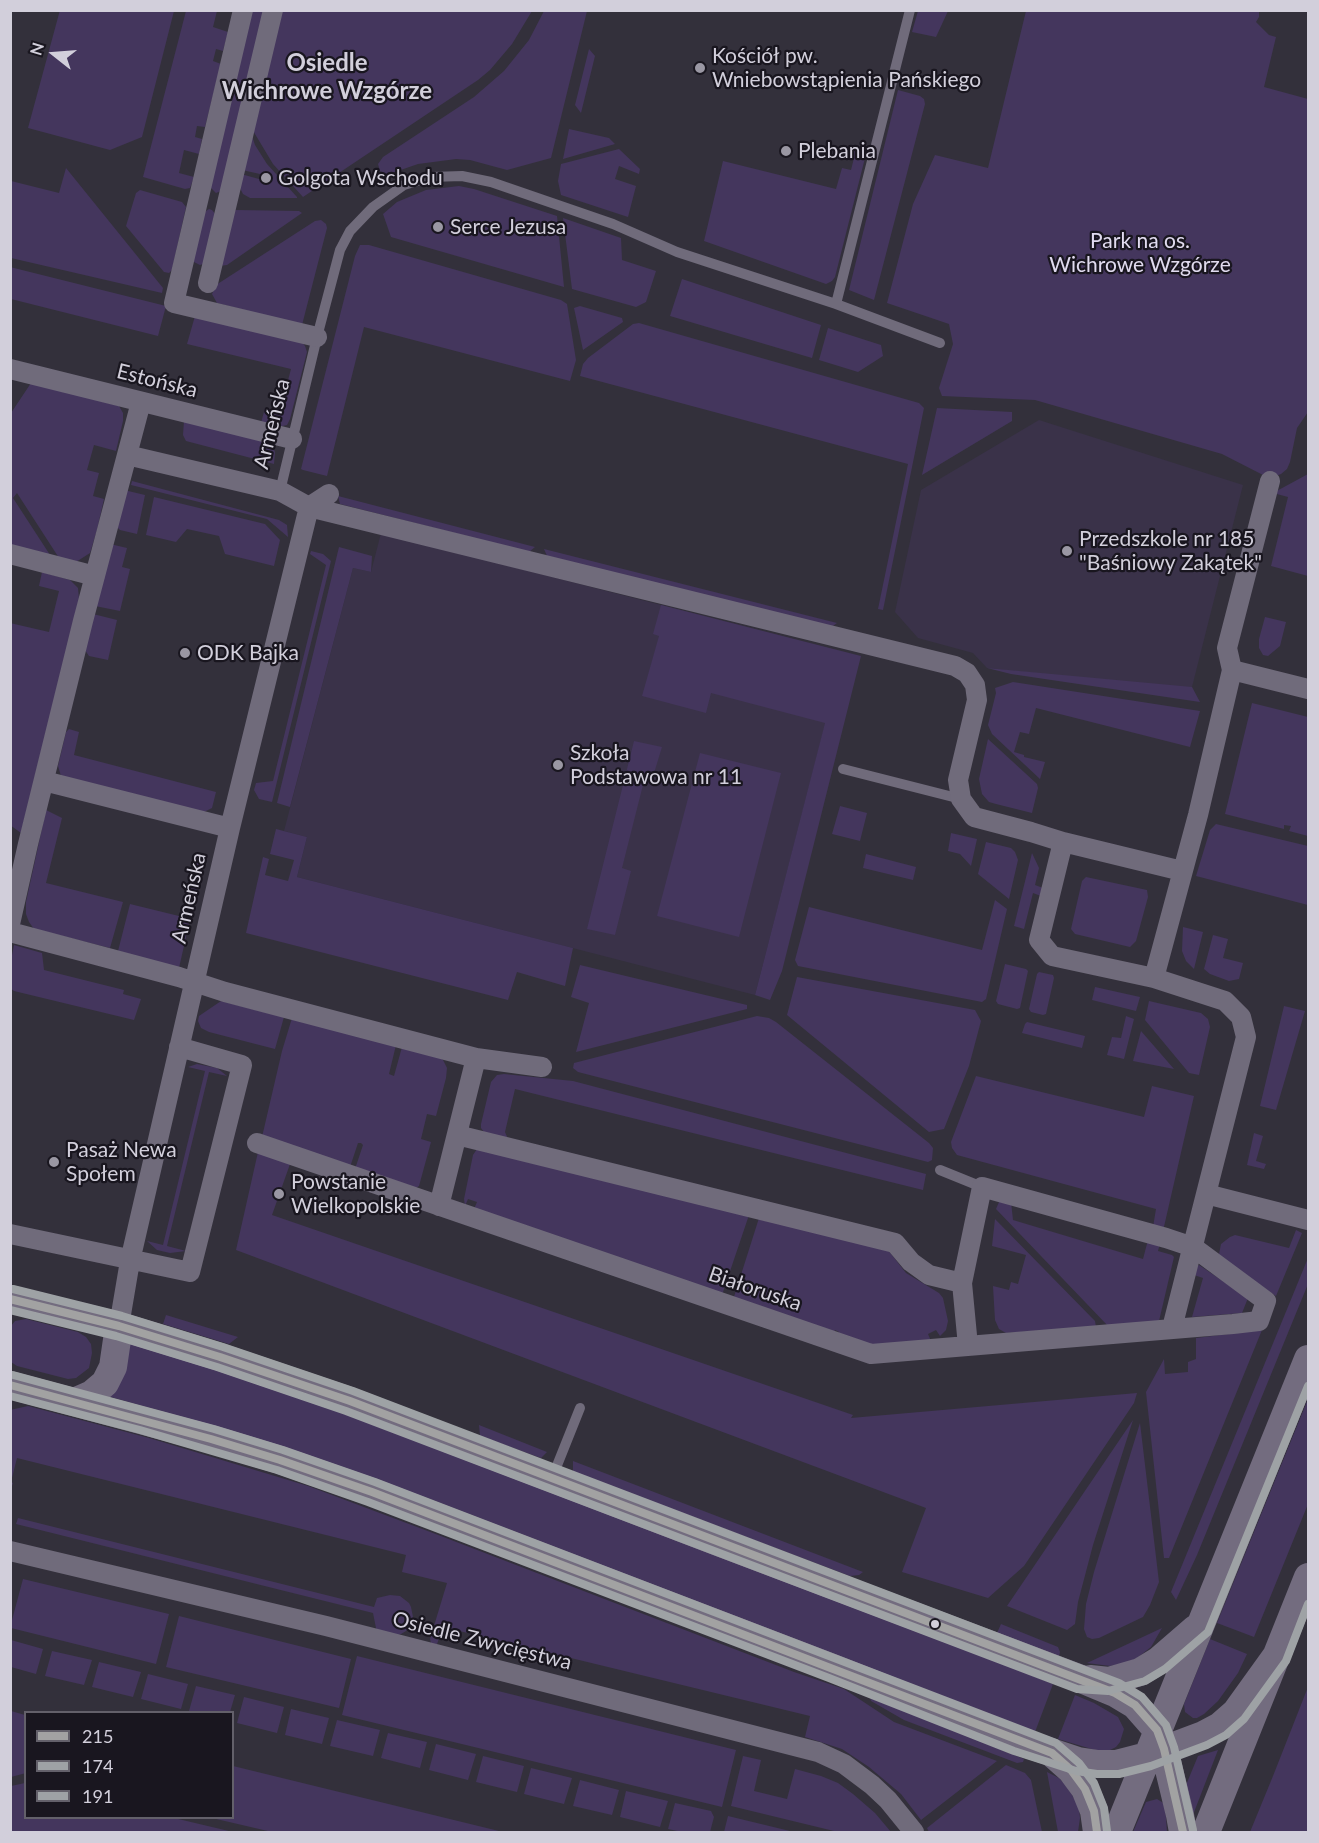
<!DOCTYPE html>
<html>
<head>
<meta charset="utf-8">
<style>
	body { margin:0 }
	#map { position:relative; width:1319px; height:1843px; overflow:hidden; background:#33303b; font-family:Lato,sans-serif }
	canvas { display:block }
	.frame { position:absolute; inset:0; border:12px solid #d2cfdb; pointer-events:none }
	.legend { position:absolute; left:24px; top:1711px; width:210px; height:108px; box-sizing:border-box; background:#19161f; border:2px solid #63606a; margin:0; padding:8px 10px; list-style:none; font-size:18px; color:#d2cfdb }
	.legend li { display:flex; align-items:center; gap:12px; height:30px }
	.legend b { width:30px; border:2px solid #63606a }
	.north { position:absolute; left:24px; top:24px; width:60px; height:60px; -webkit-text-stroke:4px #19161f; paint-order:stroke; rotate:287deg; font-size:16px; font-weight:700; line-height:24px; text-align:center; color:#d2cfdb }
	.north::after { content:''; display:block; margin:auto; width:21px; height:27px; background:#d2cfdb; clip-path:polygon(50% 0,100% 100%,50% 72%,0 100%) }
</style>
</head>
<body>
<div id="map">
<canvas width="1319" height="1843"></canvas>
<div class="frame"></div>
<ul class="legend">
<li><b style="height:8px;background:#a2a2a2"></b>215</li>
<li><b style="height:8px;background:#9ea2a5"></b>174</li>
<li><b style="height:8px;background:#9ea2a5"></b>191</li>
</ul>
<div class="north">N</div>
</div>
<script>
const context = document.querySelector('canvas').getContext('2d');
context.lineJoin = 'round';
function fill(path, color) { context.fillStyle = color; context.fill(path, 'evenodd'); }
const poly = rows => new Path2D(rows.map(r => 'M' + r).join(''));
function stroke(path, color, width, dash) { context.strokeStyle = color; context.lineWidth = width; context.lineCap = dash ? 'butt' : 'round'; context.setLineDash(dash || []); context.stroke(path); }
function label(font, color, halo, rows, align = 'center') {
  context.font = font + ' Lato,sans-serif'; context.lineWidth = 4.5; context.setLineDash([]); context.textBaseline = 'middle'; context.strokeStyle = halo; context.fillStyle = color; for (const [text, x, y, turn = 0] of rows) {
    context.save(); context.translate(x, y); context.rotate((+turn || 0) * Math.PI / 180); context.textAlign = isNaN(turn) ? turn : align; if (halo) context.strokeText(text, 0, 0); context.fillText(text, 0, 0); context.restore();
  }
}
fill(poly([
	[1039,420,1243,485,1192,687,1184,689,987,668,973,653,918,638,895,612,921,490],
	[381,533,844,652,755,995,297,877,307,837,284,831,353,568,371,572]
]), '#3a3249');
fill(poly([
	[60,10,174,11,142,137,110,150,28,128],
	[186,11,217,11,213,27,228,32,223,51,216,49,213,61,221,64,205,127,197,126,195,137,202,139,199,154,184,150,179,173,194,177,190,188,185,189,143,177],
	[251,11,265,11,221,191,216,193,210,187],
	[280,11,532,11,512,44,490,70,478,80,303,197,273,164,252,129],
	[544,11,587,11,551,158,507,170,470,160,456,159,418,164,389,174,385,175,380,171,378,164,383,157,474,97,504,71,529,40],
	[918,11,948,11,936,37,912,32],
	[1026,11,1259,11,1259,17,1256,22,1269,35,1276,37,1264,87,1308,99,1308,412,1297,428,1290,462,1287,469,1281,474,1273,477,1265,476,1222,454,1035,400,942,396,939,388,953,344,949,324,887,303,913,204,935,155,988,168],
	[589,49,595,56,581,113,575,105],
	[898,90,920,96,924,99,925,104,874,300,849,290],
	[569,129,609,138,615,144,563,159],
	[251,133,255,145,267,164,297,197,297,198,250,198,243,194,239,186,241,174,259,179,260,174,242,170],
	[847,146,867,150,835,277,832,281,826,284,704,241,723,161,836,189,842,168,851,170,854,158,845,155],
	[619,149,640,169,639,174,619,166,615,179,636,186,628,217,561,195,558,181,561,164],
	[66,168,163,288,162,293,11,258,11,181,59,193],
	[459,186,474,189,557,216,564,287,391,237,383,214,397,202,426,190],
	[140,190,182,202,186,207,172,270,169,273,164,272,126,226,136,193],
	[209,209,212,210,216,215,203,264,200,265,194,262,193,257,203,213],
	[236,210,299,211,302,213,227,265,219,266,233,211],
	[563,218,621,238,622,260,656,271,646,302,636,307,572,289],
	[321,220,326,224,327,228,302,325,217,303,212,294,216,285,315,221],
	[360,245,369,245,561,300,567,304,576,360,570,381,364,327,327,476,303,470,301,469,355,256],
	[10,267,166,306,158,336,11,299],
	[682,279,821,325,812,358,670,316],
	[580,306,622,318,623,322,583,350,574,308],
	[195,316,301,341,305,346,307,352,290,419,287,425,278,427,261,423,265,408,280,411,291,369,187,344],
	[639,323,919,403,924,408,883,610,878,609,908,464,580,376,583,364,588,358,633,324],
	[828,328,881,345,883,356,858,372,819,360],
	[31,383,119,406,123,413,123,421,116,451,94,445,87,470,99,473,93,496,104,499,97,530,90,553,76,562,61,561,17,493,13,498,52,558,11,548,11,413],
	[937,408,1012,412,1012,421,922,475],
	[184,421,271,443,275,452,274,464,186,441,183,435],
	[1308,474,1308,576,1271,566,1288,497,1273,493],
	[132,481,279,520,287,525,288,537,267,519,131,485],
	[124,490,145,495,137,534,120,530,115,525],
	[338,496,535,547,529,552,340,504],
	[154,497,265,524,280,540,274,566,225,554,219,536,187,529,176,542,146,535],
	[110,544,127,548,122,567,130,569,120,611,95,606],
	[339,547,372,556,371,572,353,568,290,807,277,803],
	[544,549,837,623,830,628,547,556],
	[311,551,323,554,331,561,272,802,259,799,254,790,256,783,273,781,326,565,310,554],
	[42,572,70,580,78,588,79,599,21,833,10,825,10,623,49,632,59,591,39,586],
	[661,605,861,656,782,971,770,1000,755,995,825,723,711,693,706,713,642,696,659,636,653,634],
	[93,614,117,620,108,660,89,656,85,650],
	[1265,617,1286,622,1280,646,1268,656,1263,655,1259,648,1259,639],
	[987,668,1192,687,1200,702,1011,674],
	[1013,682,1200,711,1190,747,1036,708,1029,734,1020,732,1014,752,1024,755,1024,757,1045,762,1040,779,992,734,988,725,996,693,995,688],
	[1252,703,1308,717,1308,836,1289,831,1291,826,1284,825,1284,829,1225,814],
	[69,729,79,732,74,755,216,792,212,808,204,812,61,776,58,766,66,732],
	[988,739,1037,784,1038,788,1032,813,996,804,989,802,982,794,979,779],
	[634,741,662,747,651,783,644,781,622,868,631,871,615,935,587,929],
	[700,753,781,773,739,937,657,916],
	[840,806,867,813,860,841,832,834],
	[46,810,62,818,46,883,123,902,110,948,34,929,29,922,26,914,26,902],
	[1216,824,1308,846,1308,905,1196,876,1210,830],
	[276,829,307,837,297,877,573,948,565,986,517,972,508,1000,246,933,263,857,269,859,265,875,288,881,294,860,270,854],
	[951,833,977,839,971,866,960,854,948,851],
	[986,842,1011,848,1015,852,1018,860,1009,899,978,874],
	[1032,853,1039,868,1035,885,1043,888,1041,896,1033,893,1024,929,1014,926],
	[866,854,916,867,913,880,863,868],
	[197,861,202,866,179,968,118,951,130,904,183,917],
	[1086,877,1147,890,1148,897,1136,941,1130,947,1075,934,1071,929,1082,881],
	[995,900,1007,909,986,999,982,1002,798,966,795,960,809,907,982,950],
	[1183,927,1203,932,1194,969,1186,961,1182,951],
	[1213,935,1228,939,1223,958,1243,963,1239,979,1229,981,1210,974,1204,969],
	[14,945,42,953,44,970,124,990,123,994,141,999,134,1020,14,991,10,988,11,960],
	[1005,964,1026,969,1028,971,1020,1008,1017,1009,998,1004,996,1001],
	[580,965,747,1005,747,1009,576,1052,589,1003,571,997],
	[1039,972,1053,975,1054,978,1046,1014,1043,1015,1031,1012,1029,1009,1037,974],
	[797,977,975,1010,981,1021,969,1066,944,1129,929,1132,787,1015],
	[1095,987,1140,997,1136,1011,1092,1000],
	[221,1001,284,1017,275,1049,209,1032,201,1028,198,1021,199,1016],
	[1149,1001,1201,1013,1208,1019,1210,1027,1199,1075,1189,1073,1145,1020],
	[1284,1006,1305,1011,1276,1110,1260,1106],
	[757,1016,769,1018,776,1022,929,1143,933,1148,932,1160,928,1162,578,1072,573,1068,574,1063],
	[1126,1016,1134,1019,1124,1059,1107,1055,1112,1037,1121,1038],
	[292,1018,396,1045,389,1074,394,1076,402,1047,440,1057,443,1060,447,1068,446,1078,436,1116,427,1114,421,1139,431,1142,419,1186,416,1188,355,1169,363,1145,361,1143,358,1143,350,1167,262,1137,282,1051],
	[1027,1022,1085,1036,1082,1048,1022,1033,1025,1024],
	[1141,1031,1174,1069,1133,1061],
	[197,1064,217,1068,227,1076,209,1072,167,1246,186,1251,170,1253,157,1250,147,1241,163,1245,205,1071,188,1067],
	[504,1074,573,1081,926,1174,923,1190,515,1089,505,1132,508,1139,484,1132,481,1128,481,1124,491,1082,497,1075],
	[976,1076,1144,1117,1152,1086,1194,1096,1163,1231,1153,1227,1156,1209,957,1155,952,1148,951,1142],
	[1254,1133,1263,1136,1256,1161,1266,1164,1264,1169,1247,1165],
	[477,1149,749,1215,722,1295,474,1209,477,1202,468,1199,465,1206,464,1199,473,1155],
	[258,1152,290,1164,272,1215,853,1415,851,1418,1137,1393,1134,1403,1024,1566,988,1598,902,1572,926,1508,236,1250],
	[1003,1199,1011,1202,1013,1220,1143,1259,1148,1240,1160,1243,1158,1251,1172,1255,1174,1257,1159,1321,1108,1326,996,1209,999,1202],
	[759,1218,888,1250,906,1273,939,1293,943,1298,948,1321,946,1330,940,1336,936,1330,928,1334,931,1341,873,1346,838,1335,839,1332,835,1330,833,1334,733,1300],
	[995,1219,1095,1321,1096,1327,1006,1333,999,1329,995,1320,993,1286,1009,1290,1011,1282,1018,1284,1026,1255,992,1246],
	[1296,1230,1302,1233,1276,1296,1222,1259,1219,1254,1221,1244,1230,1237,1235,1235,1289,1248],
	[1308,1258,1308,1284,1197,1555,1176,1600,1171,1592],
	[1199,1265,1248,1298,1242,1313,1192,1317,1203,1278,1194,1275,1197,1266],
	[166,1315,238,1337,229,1344,163,1324],
	[26,1319,78,1332,86,1337,91,1344,92,1353,89,1368,76,1378,68,1379,17,1366,11,1362,11,1326,15,1321],
	[1262,1330,1169,1558,1164,1558,1146,1392,1164,1359,1165,1374,1188,1372,1188,1362,1196,1359,1196,1338],
	[130,1341,253,1378,881,1615,1053,1684,1035,1732,430,1499,196,1421,107,1396],
	[1308,1399,1308,1504,1254,1637,1217,1623],
	[28,1406,149,1438,308,1486,433,1533,794,1672,844,1689,894,1722,997,1761,921,1820,901,1794,869,1767,842,1749,805,1737,810,1716,443,1627,436,1647,431,1643,430,1639,447,1583,402,1572,406,1555,17,1458,11,1482,13,1483,10,1492,10,1410],
	[1133,1420,1093,1545,1078,1602,1075,1624,1067,1630,1007,1606],
	[1140,1423,1159,1582,1150,1605,1143,1617,1099,1638,1092,1639,1087,1637,1084,1629,1086,1604,1094,1572],
	[479,1425,547,1452,541,1458,480,1436],
	[573,1461,863,1572,859,1575,850,1576,573,1472],
	[18,1518,374,1607,377,1598,390,1595,400,1596,409,1603,411,1607,413,1617,412,1623,406,1631,401,1634,395,1636,377,1633,373,1613,16,1524],
	[23,1579,169,1614,156,1664,11,1628,11,1620,12,1620],
	[179,1616,351,1659,339,1708,166,1667],
	[1001,1624,1058,1647,1060,1652,1059,1657,997,1633],
	[1162,1628,1151,1647,1132,1662,1110,1666,1087,1663],
	[1210,1639,1247,1654,1238,1673,1218,1701,1204,1714,1197,1718,1193,1718,1185,1712,1184,1704],
	[11,1640,43,1649,36,1674,11,1667],
	[52,1651,92,1660,84,1685,45,1676],
	[357,1656,736,1750,722,1807,342,1715],
	[99,1662,141,1672,133,1697,92,1687],
	[148,1674,188,1684,181,1709,141,1699],
	[196,1686,235,1695,230,1712,189,1711],
	[1308,1687,1308,1832,1250,1832,1273,1776],
	[1075,1695,1094,1703,1118,1717,1124,1729,1120,1742,1116,1747,1110,1750,1095,1750,1058,1739],
	[244,1697,284,1707,277,1733,237,1723],
	[870,1698,948,1728,1024,1759,1023,1762,1017,1763,904,1720,871,1701],
	[291,1709,329,1718,322,1744,285,1735],
	[11,1711,25,1715,26,1773,11,1777],
	[337,1720,380,1730,373,1756,330,1746],
	[388,1733,427,1742,420,1768,381,1758],
	[436,1744,476,1754,468,1780,429,1770],
	[1218,1750,1191,1820,1186,1785,1198,1756],
	[483,1756,524,1766,517,1792,476,1782],
	[743,1756,761,1760,754,1791,787,1799,795,1769,821,1776,838,1783,853,1794,875,1813,891,1832,838,1832,731,1806],
	[1006,1765,1025,1773,1031,1780,1042,1832,929,1832,927,1828],
	[233,1766,503,1832,272,1832,212,1818,232,1818],
	[531,1768,572,1778,564,1804,524,1794],
	[1047,1772,1059,1778,1067,1786,1079,1807,1080,1818,1078,1832,1058,1832],
	[580,1780,619,1790,612,1815,573,1806],
	[25,1783,26,1818,174,1818,233,1832,11,1832,11,1786],
	[626,1791,668,1801,660,1827,620,1817],
	[1157,1799,1165,1804,1167,1832,1133,1832,1146,1802],
	[675,1803,711,1811,714,1817,710,1832,682,1832,668,1829],
	[728,1816,794,1832,724,1832]
]), '#44365d');
stroke(poly([
	[836,304,910,10],
	[280,491,317,337,340,250,350,231,373,207,404,185,431,177,462,176,491,182,613,224,677,252,836,304,940,343],
	[843,769,961,799],
	[940,1170,982,1187],
	[552,1478,580,1408]
]), '#706b7b', 10);
stroke(poly([
	[243,10,174,303,317,337],
	[208,283,273,10],
	[10,369,292,439],
	[127,455,280,491,309,507,955,666,967,673,975,685,977,700,958,780,961,799,974,817,1031,832,1063,842,1182,871],
	[309,507,329,494],
	[10,554,95,576],
	[1232,670,1308,689],
	[44,781,230,828],
	[1063,842,1039,940,1052,956,1154,978,1225,1001,1241,1017,1246,1037,1206,1194,1308,1220],
	[10,924,28,844,83,621,141,402],
	[10,932,179,977,225,992,476,1058,542,1067],
	[1154,978,1198,815,1232,670,1227,648,1270,481],
	[457,1135,895,1243,911,1262,929,1275,962,1283],
	[257,1143,871,1354,1233,1324,1259,1321,1266,1301,1193,1247,1166,1238,982,1187,962,1283,968,1346],
	[439,1206,476,1058],
	[10,1234,190,1272,242,1065,179,1047],
	[119,1326,130,1261,230,828,309,507],
	[1172,1328,1206,1194],
	[10,1551,326,1626,818,1752,844,1764,872,1785,888,1800,914,1832]
]), '#706b7b', 20);
stroke(poly([
	[10,1299,119,1326,220,1357,350,1401,718,1542,1079,1678,1115,1693,1135,1705,1157,1730,1164,1749,1180,1815,1183,1832],
	[10,1385,211,1439,280,1460,372,1492,833,1668,1018,1741,1078,1761,1098,1764,1116,1764,1147,1756,1203,1735,1220,1726,1236,1712,1277,1655],
	[76,1401,92,1394,105,1383,113,1367,119,1326],
	[1090,1679,1109,1681,1140,1672,1158,1661,1195,1629],
	[1053,1754,1071,1770,1085,1789,1094,1811,1097,1832],
	[1117,1832,1308,1359],
	[1206,1832,1308,1577]
]), '#736c7f', 28);
stroke(poly([
	[10,1299,119,1326,220,1357,350,1401,1115,1693,1135,1705,1157,1730,1164,1749,1183,1832],
	[10,1385,211,1439,280,1460,372,1492,1052,1753,1071,1770,1085,1789,1094,1811,1097,1832]
]), '#a2a2a2', 8);
stroke(poly([
	[10,1310,116,1336,217,1367,346,1411,1077,1689,1108,1691,1145,1681,1165,1669,1208,1632,1308,1386],
	[10,1396,140,1430,277,1470,368,1502,829,1678,1014,1751,1076,1771,1097,1774,1119,1774,1151,1766,1207,1745,1226,1735,1244,1719,1286,1661,1308,1604]
]), '#9ea2a5', 8);
stroke(poly([
	[13,1289,122,1316,223,1347,353,1391,1119,1683,1142,1697,1166,1725,1174,1747,1193,1830],
	[13,1375,214,1429,283,1450,375,1482,1056,1743,1079,1763,1094,1783,1104,1808,1107,1831]
]), '#9ea2a5', 8);
for (const [x, y, r, color] of [
	[700,68,6,"#9a97a3"],
	[786,151,6,"#9a97a3"],
	[266,178,6,"#9a97a3"],
	[438,227,6,"#9a97a3"],
	[1067,551,6,"#9a97a3"],
	[185,653,6,"#9a97a3"],
	[558,765,6,"#9a97a3"],
	[54,1162,6,"#9a97a3"],
	[279,1194,6,"#9a97a3"],
	[935,1624,5,"#d2cfdb"]
]) { const dot = new Path2D(); dot.arc(x, y, r, 0, 2 * Math.PI); context.fillStyle = color; context.fill(dot); stroke(dot, '#19161f', 2); }
label('21px', '#d2cfdb', '#19161f', [
	["Kościół pw.",712,56],
	["Wniebowstąpienia Pańskiego",712,80],
	["Plebania",798,151],
	["Golgota Wschodu",278,178],
	["Serce Jezusa",450,227],
	["Przedszkole nr 185",1079,539],
	["\"Baśniowy Zakątek\"",1079,563],
	["ODK Bajka",197,653],
	["Szkoła",570,753],
	["Podstawowa nr 11",570,777],
	["Pasaż Newa",66,1150],
	["Społem",66,1174],
	["Powstanie",291,1182],
	["Wielkopolskie",291,1206]
], 'left');
label('21px', '#e1dbef', '#19161f', [
	["Park na os.",1140,241],
	["Wichrowe Wzgórze",1140,265]
]);
label('21px', '#d2cfdb', '#19161f', [
	["Estońska",157,381,14],
	["Armeńska",272,424,-76],
	["Armeńska",189,898,-77],
	["Białoruska",755,1289,19],
	["Osiedle Zwycięstwa",482,1641,14]
]);
label('bold 24px', '#d2cfdb', '#19161f', [
	["Osiedle",327,63],
	["Wichrowe Wzgórze",327,91]
]);
</script>
</body>
</html>
